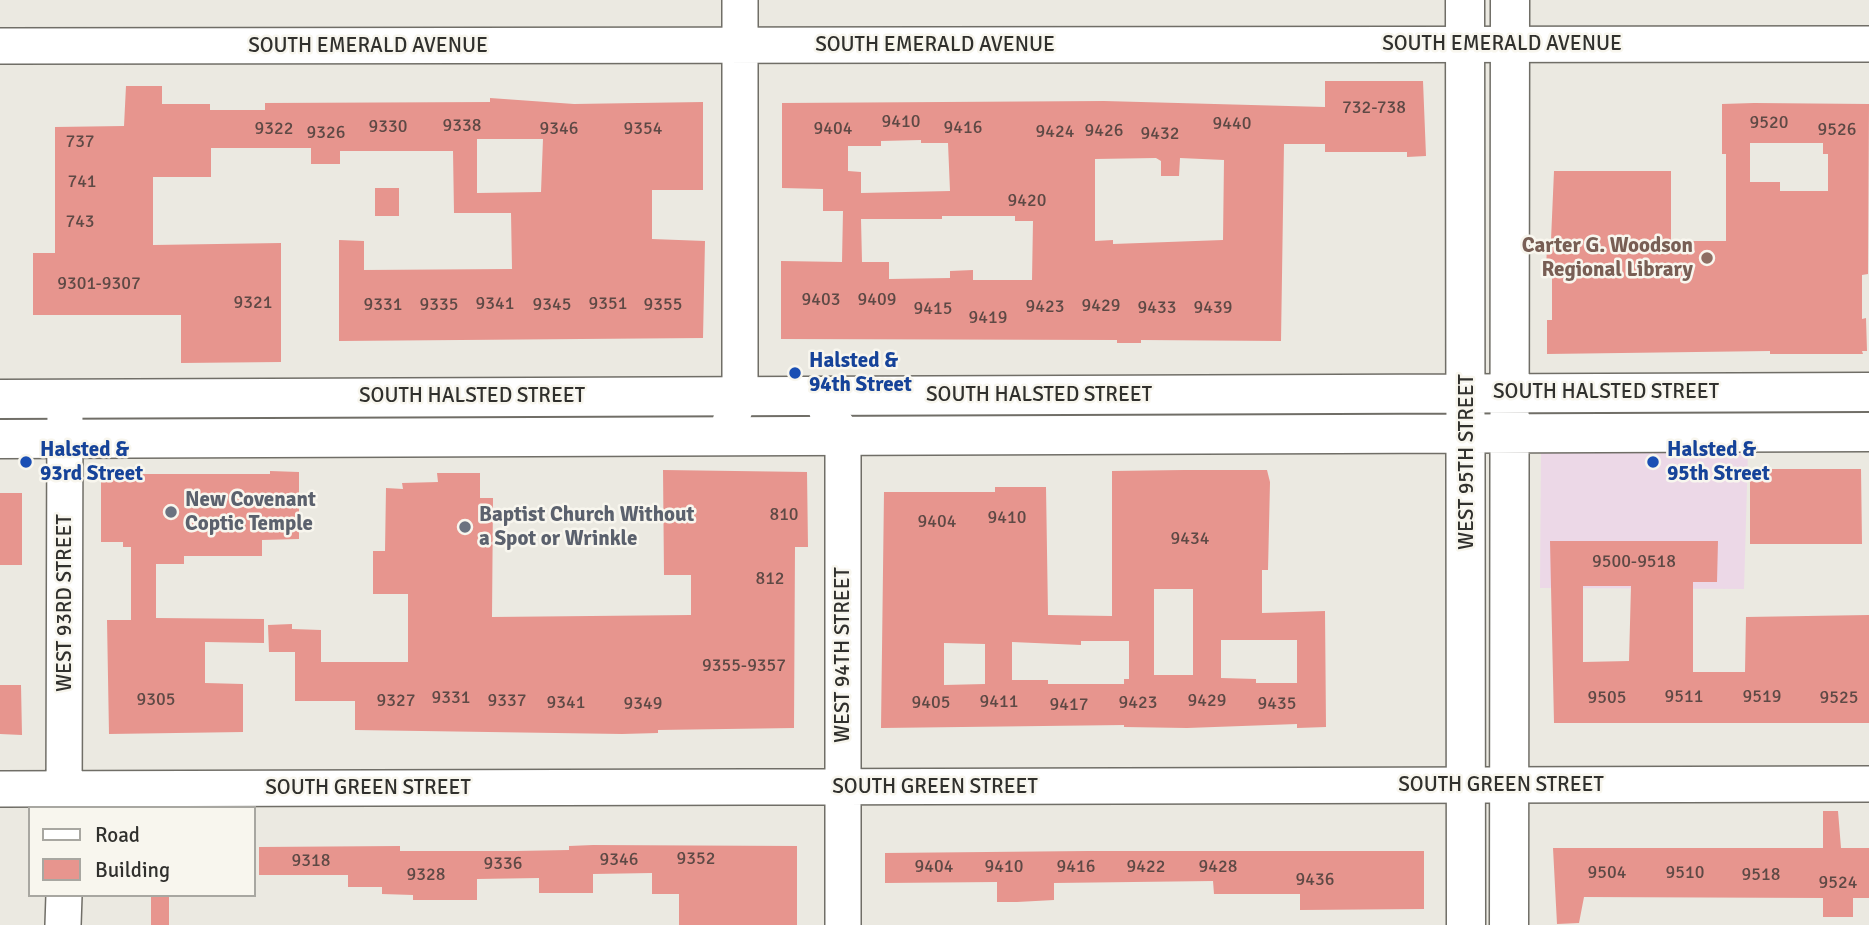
<!DOCTYPE html>
<html>
<head>
<meta charset="utf-8">
<style>
	body { margin:0 }
	#map { position:relative; width:1869px; height:925px; overflow:hidden; background:#ebe9e1; font-family:Signika,sans-serif }
	canvas { display:block }
	.legend { position:absolute; left:28px; top:806px; width:228px; height:91px; box-sizing:border-box; background:#f8f6ee; border:2px solid #a8a7a1; margin:0; padding:9px 12px; list-style:none; font-size:21px; color:#30302d }
	.legend li { display:flex; align-items:center; gap:14px; height:35px }
	.legend b { width:35px; border:2px solid #a8a7a1 }
</style>
</head>
<body>
<div id="map">
<canvas width="1869" height="925"></canvas>
<ul class="legend">
<li><b style="height:9px;background:#fff"></b>Road</li>
<li><b style="height:19px;background:#e7958e"></b>Building</li>
</ul>
</div>
<script>
const context = document.querySelector('canvas').getContext('2d');
context.lineJoin = 'round';
function fill(path, color) { context.fillStyle = color; context.fill(path, 'evenodd'); }
const poly = rows => new Path2D(rows.map(r => 'M' + r).join(''));
function stroke(path, color, width, dash) { context.strokeStyle = color; context.lineWidth = width; context.lineCap = dash ? 'butt' : 'round'; context.setLineDash(dash || []); context.stroke(path); }
function label(font, color, halo, rows, align = 'center') {
  context.font = font + ' Signika,sans-serif'; context.lineWidth = 5; context.setLineDash([]); context.textBaseline = 'middle'; context.strokeStyle = halo; context.fillStyle = color; for (const [text, x, y, turn = 0] of rows) {
    context.save(); context.translate(x, y); context.rotate((+turn || 0) * Math.PI / 180); context.textAlign = isNaN(turn) ? turn : align; if (halo) context.strokeText(text, 0, 0); context.fillText(text, 0, 0); context.restore();
  }
}
fill(poly([
	[1541,450,1748,451,1744,589,1540,588]
]), '#ecd8e7');
fill(poly([
	[1325,81,1423,81,1426,156,1407,157,1407,152,1325,152,1325,144,1284,144,1281,341,1141,340,1141,343,1117,343,1117,340,781,339,781,261,842,262,843,211,823,211,823,189,782,188,782,103,1104,101,1325,107],
	[921,140,921,143,948,143,950,191,861,193,861,172,848,171,848,146,881,146,881,141],
	[1156,158,1161,161,1161,176,1179,176,1180,158,1224,160,1223,240,1113,244,1113,240,1095,241,1095,159],
	[942,216,1015,216,1015,221,1033,221,1032,280,973,280,973,270,950,271,950,278,889,279,889,262,862,262,861,219,942,219],
	[126,86,162,86,162,104,210,104,210,110,265,110,265,103,490,102,490,98,574,104,703,102,703,190,652,190,652,239,705,241,703,338,339,341,339,240,364,241,364,270,512,269,511,213,454,213,453,151,340,151,340,164,311,164,311,148,211,148,211,177,153,177,153,245,281,243,281,362,181,363,181,315,33,315,33,253,55,253,55,127,124,126],
	[477,139,543,139,541,192,477,193],
	[1754,103,1869,104,1868,274,1862,275,1862,319,1866,318,1867,351,1862,351,1863,354,1770,354,1770,351,1547,354,1547,320,1552,320,1552,276,1546,276,1547,240,1551,240,1554,171,1671,171,1671,241,1726,241,1726,154,1722,154,1722,104],
	[1750,143,1823,143,1823,154,1828,154,1828,191,1780,191,1780,182,1750,182],
	[375,188,399,188,399,216,375,216],
	[1750,469,1861,469,1862,544,1750,544],
	[663,470,807,472,808,547,795,547,794,728,658,730,658,733,622,734,355,730,355,701,295,701,295,652,269,652,268,625,292,624,292,629,321,630,321,662,408,662,408,594,373,594,373,551,385,551,386,488,403,489,402,483,438,482,437,473,480,473,480,498,493,498,492,617,691,615,691,575,664,575],
	[1184,470,1267,470,1270,482,1268,570,1262,570,1262,613,1325,611,1326,727,1297,728,1297,724,1187,728,1124,727,1124,725,881,728,884,492,995,492,995,487,1046,487,1048,615,1112,616,1112,471],
	[1154,589,1193,589,1193,675,1154,675],
	[1221,640,1297,640,1297,683,1256,683,1256,679,1221,678],
	[1081,641,1129,641,1129,679,1124,679,1124,684,1048,684,1048,680,1012,680,1012,642,1081,645],
	[944,643,985,644,985,684,944,685],
	[270,471,299,472,299,539,262,540,262,556,184,556,184,564,156,564,156,618,264,619,264,643,205,642,205,683,243,684,243,732,109,734,107,620,131,620,131,547,123,547,123,542,101,542,101,474,270,474],
	[0,493,22,493,22,565,0,565],
	[1550,541,1718,541,1717,582,1693,582,1693,672,1745,672,1746,617,1869,615,1869,723,1554,723],
	[1583,586,1631,586,1629,661,1583,662],
	[0,685,21,685,22,735,0,734],
	[1823,811,1838,811,1841,848,1869,848,1869,898,1853,898,1853,917,1823,917,1823,898,1584,897,1579,923,1557,924,1553,848,1823,848],
	[593,845,797,846,797,925,679,925,679,894,652,894,652,873,593,874,593,893,539,893,539,878,477,879,477,900,413,900,413,895,382,894,382,887,348,887,348,875,259,875,259,847,400,846,400,851,516,851,569,850,569,846],
	[1088,851,1424,851,1424,909,1300,910,1300,894,1214,894,1213,881,1054,883,1054,900,1017,902,997,902,997,882,885,883,885,853],
	[151,895,169,895,169,925,151,925]
]), '#e7958e');
const minor = poly([
	[0,46,1869,44],
	[827,412,843,434,843,925],
	[730,422,740,396,740,0],
	[0,789,1869,784],
	[64,808,65,398],
	[63,925,64,895]
]);
const major = poly([
	[1465,0,1466,925],
	[0,399,1869,392],
	[0,439,1869,432],
	[1509,925,1510,0]
]);
stroke(minor, '#706e67', 38);
stroke(major, '#706e67', 41);
stroke(minor, '#fff', 35);
stroke(major, '#fff', 38);
for (const [x, y, r, color] of [
	[1707,258,7,"#8d6e63"],
	[795,373,7,"#1a4fb4"],
	[26,462,7,"#1a4fb4"],
	[1653,462,7,"#1a4fb4"],
	[171,512,7,"#6b7280"],
	[465,527,7,"#6b7280"]
]) { const dot = new Path2D(); dot.arc(x, y, r, 0, 2 * Math.PI); context.fillStyle = color; context.fill(dot); stroke(dot, '#f8f6ee', 2.5); }
label('18px', '#5e4945', null, [
	["732-738",1374,108],
	["9410",901,122],
	["9520",1769,123],
	["9440",1232,124],
	["9338",462,126],
	["9330",388,127],
	["9416",963,128],
	["9322",274,129],
	["9346",559,129],
	["9354",643,129],
	["9404",833,129],
	["9526",1837,130],
	["9426",1104,131],
	["9424",1055,132],
	["9326",326,133],
	["9432",1160,134],
	["737",80,142],
	["741",82,182],
	["9420",1027,201],
	["743",80,222],
	["9301-9307",99,284],
	["9403",821,300],
	["9409",877,300],
	["9321",253,303],
	["9341",495,304],
	["9351",608,304],
	["9331",383,305],
	["9335",439,305],
	["9345",552,305],
	["9355",663,305],
	["9429",1101,306],
	["9423",1045,307],
	["9433",1157,308],
	["9439",1213,308],
	["9415",933,309],
	["9419",988,318],
	["810",784,515],
	["9410",1007,518],
	["9404",937,522],
	["9434",1190,539],
	["9500-9518",1634,562],
	["812",770,579],
	["9355-9357",744,666],
	["9511",1684,697],
	["9519",1762,697],
	["9331",451,698],
	["9505",1607,698],
	["9525",1839,698],
	["9305",156,700],
	["9327",396,701],
	["9337",507,701],
	["9429",1207,701],
	["9411",999,702],
	["9341",566,703],
	["9405",931,703],
	["9423",1138,703],
	["9349",643,704],
	["9435",1277,704],
	["9417",1069,705],
	["9352",696,859],
	["9346",619,860],
	["9318",311,861],
	["9336",503,864],
	["9404",934,867],
	["9410",1004,867],
	["9416",1076,867],
	["9422",1146,867],
	["9428",1218,867],
	["9504",1607,873],
	["9510",1685,873],
	["9328",426,875],
	["9518",1761,875],
	["9436",1315,880],
	["9524",1838,883]
]);
label('21px', '#30302d', '#f8f6ee', [
	["SOUTH EMERALD AVENUE",1502,44],
	["SOUTH EMERALD AVENUE",935,45],
	["SOUTH EMERALD AVENUE",368,46],
	["SOUTH HALSTED STREET",1606,392],
	["SOUTH HALSTED STREET",1039,395],
	["SOUTH HALSTED STREET",472,396],
	["WEST 95TH STREET",1467,462,-90],
	["WEST 93RD STREET",65,603,-90],
	["WEST 94TH STREET",843,655,-90],
	["SOUTH GREEN STREET",1501,785],
	["SOUTH GREEN STREET",935,787],
	["SOUTH GREEN STREET",368,788]
]);
label('bold 21px', '#785e54', '#f8f6ee', [
	["Carter G. Woodson",1693,246],
	["Regional Library",1693,270]
], 'right');
label('bold 21px', '#164399', '#f8f6ee', [
	["Halsted &",809,361],
	["94th Street",809,385],
	["Halsted &",40,450],
	["93rd Street",40,474],
	["Halsted &",1667,450],
	["95th Street",1667,474]
], 'left');
label('bold 21px', '#5b616d', '#f8f6ee', [
	["New Covenant",185,500],
	["Coptic Temple",185,524],
	["Baptist Church Without",479,515],
	["a Spot or Wrinkle",479,539]
], 'left');
</script>
</body>
</html>
